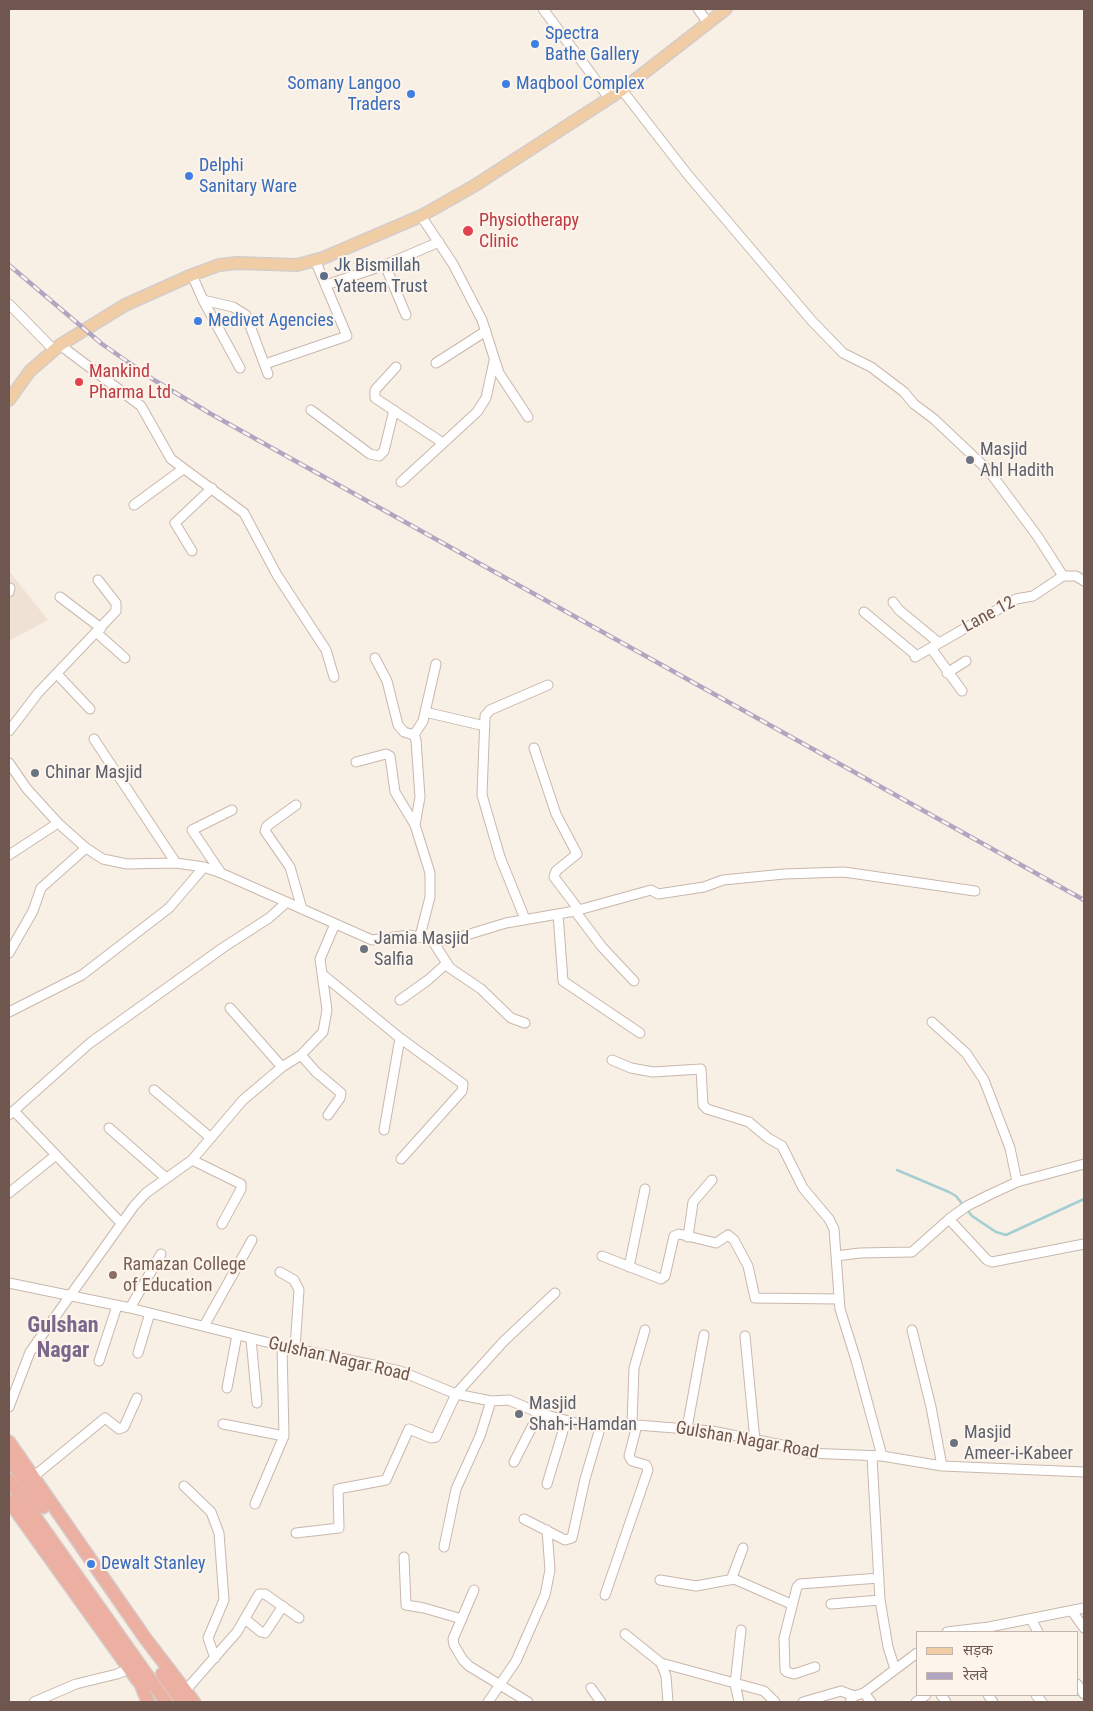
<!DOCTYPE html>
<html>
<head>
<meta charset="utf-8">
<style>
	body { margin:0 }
	#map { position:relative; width:1093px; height:1711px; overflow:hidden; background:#f9f0e5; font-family:"Roboto Condensed","Noto Sans Devanagari",sans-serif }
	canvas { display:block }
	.frame { position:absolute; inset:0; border:10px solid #6f564e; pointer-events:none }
	.legend { position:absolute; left:916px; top:1631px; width:162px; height:65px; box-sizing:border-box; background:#fdf4eb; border:1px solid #c4b5ac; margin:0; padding:6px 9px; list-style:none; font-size:15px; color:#6f564e }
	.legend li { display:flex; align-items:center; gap:10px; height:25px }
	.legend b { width:25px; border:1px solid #c4b5ac }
</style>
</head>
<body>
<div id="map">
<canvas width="1093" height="1711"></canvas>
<div class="frame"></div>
<ul class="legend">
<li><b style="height:6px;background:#f1cda5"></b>सड़क</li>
<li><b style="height:6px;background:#b2a5c1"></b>रेलवे</li>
</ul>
</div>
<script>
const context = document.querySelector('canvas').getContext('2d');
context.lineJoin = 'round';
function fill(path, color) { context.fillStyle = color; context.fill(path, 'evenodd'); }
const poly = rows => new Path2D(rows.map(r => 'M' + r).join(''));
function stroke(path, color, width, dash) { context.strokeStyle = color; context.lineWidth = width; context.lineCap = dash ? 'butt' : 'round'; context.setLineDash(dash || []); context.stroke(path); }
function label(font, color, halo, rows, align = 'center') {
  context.font = font + ' "Roboto Condensed",sans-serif'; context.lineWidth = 4; context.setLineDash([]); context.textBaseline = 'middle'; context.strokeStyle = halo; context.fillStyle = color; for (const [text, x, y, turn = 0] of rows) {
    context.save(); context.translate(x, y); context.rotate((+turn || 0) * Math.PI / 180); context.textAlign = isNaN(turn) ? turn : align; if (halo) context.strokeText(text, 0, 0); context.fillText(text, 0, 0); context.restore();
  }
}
fill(poly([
	[9,571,48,620,9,641]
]), '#f0e1d5');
stroke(poly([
	[897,1170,949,1192,956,1196,972,1216,996,1232,1006,1235,1084,1199]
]), '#a4ced1', 2.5);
const minor = poly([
	[543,9,609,98],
	[698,9,708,23],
	[622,90,688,175,812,321,843,353,871,367,904,392,914,404,934,419,989,471,1038,537,1063,576],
	[421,216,453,264,482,320,499,373,528,417],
	[385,265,406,315],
	[192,275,203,300,240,368],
	[326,285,385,265,439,242],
	[203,300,233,307,246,315,268,374],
	[9,304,54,350],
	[60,345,141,406,171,459,244,513,277,575,326,650,334,677],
	[436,363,486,331],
	[265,364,347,336,315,260],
	[396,367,375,390,375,398,443,443],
	[311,410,370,454,379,456,384,451,394,410],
	[401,482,477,412,486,398,494,361],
	[134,505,183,469],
	[192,551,175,523,212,488],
	[9,592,10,588],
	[60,597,101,628],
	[893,602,899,610,939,643],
	[864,612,917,656],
	[97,633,125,658],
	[931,648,962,691],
	[915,657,1016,599,1033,596,1063,576,1076,576,1084,581],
	[375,658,387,681,398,725,404,732,414,735,416,740,420,797,415,825],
	[947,673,966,661],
	[57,674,90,709],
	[425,712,485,726],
	[9,731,38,693,116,611,116,603,98,580],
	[414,735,423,721,436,664],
	[94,739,176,863],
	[534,748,556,814,577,854,556,871,554,877,579,910],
	[356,762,386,754,390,756,395,792,415,825,430,873,430,897,420,936],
	[9,763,27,789,58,823,86,848,103,859,127,864,176,863,204,867,221,873,372,940,410,935,432,940,450,940,506,923,575,911,651,890,658,894,704,887,723,880,784,874,844,872,975,891],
	[296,805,267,826,265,831,290,867,302,909],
	[9,855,58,823],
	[221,873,192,830,232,810],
	[575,911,602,947,634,981],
	[558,914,563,981,640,1033],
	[525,919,500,857,482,795,485,716,490,710,548,685],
	[432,940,450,968,481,989,511,1018,525,1023],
	[9,953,33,911,41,888,86,848],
	[322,974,400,1038,463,1084,462,1091,401,1159],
	[400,1000,428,980,446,964],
	[230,1008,282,1067],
	[9,1012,82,975,169,908,204,867],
	[932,1022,966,1053,984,1080,1010,1148,1017,1182],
	[301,1055,316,1072,341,1093,340,1098,328,1115],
	[612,1060,631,1068,653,1072,701,1069,703,1105,707,1109,749,1122,768,1138,782,1146,803,1188,829,1219,834,1229,840,1309,856,1360,882,1456],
	[154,1090,211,1138],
	[14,1111,121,1223],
	[9,1115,90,1043,224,947,269,918,287,902],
	[109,1128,166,1178],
	[384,1130,400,1038],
	[192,1160,241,1184,241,1189,222,1224],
	[9,1193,56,1155],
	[949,1219,987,1260,992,1262,1084,1244],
	[688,1237,693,1202,712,1180],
	[602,1256,661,1279,665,1276,674,1236,679,1234,716,1243,728,1235,734,1240,748,1266,755,1298,838,1299],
	[836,1256,860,1253,912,1252,949,1219,967,1206,989,1195,1017,1182,1084,1164],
	[629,1267,645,1189],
	[280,1272,294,1280,299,1290,295,1348],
	[9,1283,130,1308,282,1346,383,1367,400,1371,456,1394,491,1401,509,1400,539,1413,580,1424,637,1425,712,1431,792,1447,807,1453,882,1456,942,1466,1084,1472],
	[130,1308,161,1254],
	[204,1326,252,1240],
	[912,1330,931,1407,942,1466],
	[745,1336,755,1441],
	[251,1339,257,1403],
	[138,1353,150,1313],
	[99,1361,117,1306],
	[227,1388,237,1335],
	[9,1407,30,1352,134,1206,146,1193,192,1160,243,1100,282,1067,301,1055,323,1032,327,1010,320,959,335,924],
	[223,1424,284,1436],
	[632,1424,634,1368,645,1330],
	[687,1428,704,1335],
	[872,1457,880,1600,888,1647,895,1669],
	[514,1462,539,1413],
	[33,1477,105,1418,119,1429,124,1427,137,1398],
	[547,1484,566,1421],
	[184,1486,211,1512,219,1533,224,1600,208,1638,215,1658],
	[255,1504,284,1436,282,1346],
	[524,1519,565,1540,572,1538,585,1479,601,1425],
	[296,1533,339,1528,338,1489,386,1480,409,1429,431,1438,436,1437,456,1394,504,1341,555,1293],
	[444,1547,456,1489,480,1436,491,1401],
	[404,1557,406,1605,424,1608,462,1619],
	[660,1580,696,1586,734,1579,791,1604],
	[731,1580,743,1548],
	[474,1590,453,1639,454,1645,463,1660,469,1666,528,1702],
	[605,1595,648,1470,646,1465,632,1461,629,1456,637,1425],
	[831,1604,880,1600],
	[1072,1611,1084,1628],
	[245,1619,261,1632,265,1633,283,1606],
	[1031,1619,1038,1632],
	[947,1632,989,1627,1084,1608],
	[625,1634,661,1663,666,1676,668,1702],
	[661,1663,764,1691,775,1702],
	[815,1667,794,1674,787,1672,785,1670,784,1638,797,1587,800,1584,879,1578],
	[1077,1684,1084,1694],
	[591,1688,601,1702],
	[185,1691,237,1632,259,1594,265,1594,299,1618],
	[864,1693,871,1702],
	[941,1695,946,1702],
	[988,1695,993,1702],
	[1036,1695,1042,1702],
	[34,1702,76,1684,117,1674,129,1669],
	[488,1702,516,1661,545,1595,550,1570,547,1530],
	[739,1702,735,1684,741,1630],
	[803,1702,841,1691,854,1696],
	[850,1702,854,1696,864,1693,917,1653],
	[916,1702,926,1695]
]);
const major = poly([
	[9,400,30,371,60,345,125,305,192,275,219,265,237,263,297,265,323,258,421,216,474,186,622,90,726,9]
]);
const highway = poly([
	[9,1442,145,1638,194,1702],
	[9,1458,43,1507],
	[9,1480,166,1702],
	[9,1501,138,1681],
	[162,1674,182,1702],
	[137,1675,148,1702]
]);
stroke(minor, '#c9b7ad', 11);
stroke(major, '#d4ccca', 14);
stroke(highway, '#d4ccca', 15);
stroke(minor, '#fff', 9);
stroke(major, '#f1cda5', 11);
stroke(highway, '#ecb0a3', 12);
const rail = poly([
	[9,265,102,344,154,380,211,414,1084,900]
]);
stroke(rail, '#b2a5c1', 4.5);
stroke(rail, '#fdf4eb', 2.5, [8]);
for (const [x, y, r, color] of [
	[535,44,5,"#3f7fe0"],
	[506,84,5,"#3f7fe0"],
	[411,94,5,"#3f7fe0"],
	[189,176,5,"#3f7fe0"],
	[468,231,6,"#e0444e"],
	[324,276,5,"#5c6f8a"],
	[198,321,5,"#3f7fe0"],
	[79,382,5,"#e0444e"],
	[970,460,5,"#6b7280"],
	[35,773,5,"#6b7280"],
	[364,949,5,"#6b7280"],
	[113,1275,5,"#8d6e63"],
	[519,1414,5,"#6b7280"],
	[954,1443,5,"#6b7280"],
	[91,1564,5,"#3f7fe0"]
]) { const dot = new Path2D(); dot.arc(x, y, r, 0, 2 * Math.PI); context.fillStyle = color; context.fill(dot); stroke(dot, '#fdf4eb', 2); }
label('18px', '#366cbe', '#fdf4eb', [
	["Spectra",545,34],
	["Bathe Gallery",545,55],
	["Somany Langoo",401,84,"right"],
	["Traders",401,105,"right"],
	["Maqbool Complex",516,84],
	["Delphi",199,166],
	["Sanitary Ware",199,187],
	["Medivet Agencies",208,321],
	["Dewalt Stanley",101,1564]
], 'left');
label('18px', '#be3a42', '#fdf4eb', [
	["Physiotherapy",479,221],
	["Clinic",479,242],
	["Mankind",89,372],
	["Pharma Ltd",89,393]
], 'left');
label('18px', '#4e5e75', '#fdf4eb', [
	["Jk Bismillah",334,266],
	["Yateem Trust",334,287]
], 'left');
label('18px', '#5b616d', '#fdf4eb', [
	["Masjid",980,450],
	["Ahl Hadith",980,471],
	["Chinar Masjid",45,773],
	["Jamia Masjid",374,939],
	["Salfia",374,960],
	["Masjid",529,1404],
	["Shah-i-Hamdan",529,1425],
	["Masjid",964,1433],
	["Ameer-i-Kabeer",964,1454]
], 'left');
label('18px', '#6f564e', '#fdf4eb', [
	["Lane 12",989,615,-28],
	["Gulshan Nagar Road",339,1360,13],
	["Gulshan Nagar Road",747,1441,10]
]);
label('18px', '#785e54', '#fdf4eb', [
	["Ramazan College",123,1265],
	["of Education",123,1286]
], 'left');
label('bold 22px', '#7b668c', '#fdf4eb', [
	["Gulshan",63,1326],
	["Nagar",63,1351]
]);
</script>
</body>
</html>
